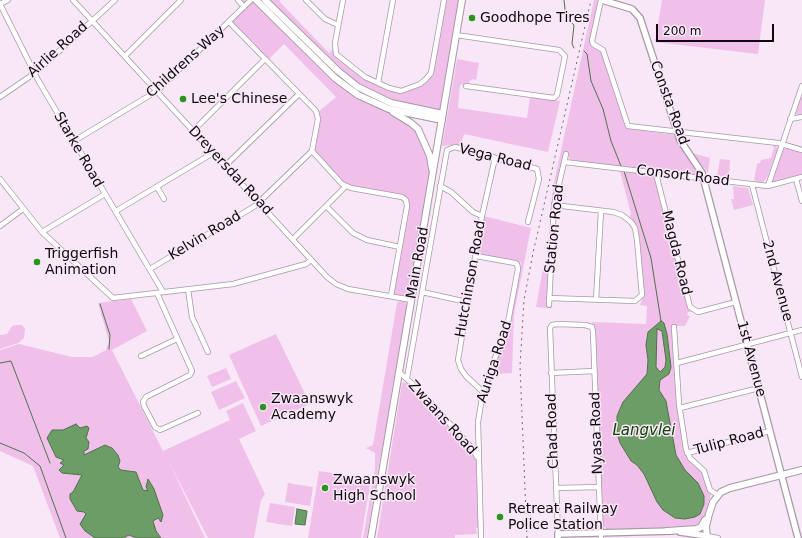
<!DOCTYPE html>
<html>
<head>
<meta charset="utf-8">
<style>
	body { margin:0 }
	#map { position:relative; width:802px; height:538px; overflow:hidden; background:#f8e7f6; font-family:"DejaVu Sans",sans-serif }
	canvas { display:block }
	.scale { position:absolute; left:656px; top:24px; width:118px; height:18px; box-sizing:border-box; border:2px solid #100a0f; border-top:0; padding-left:5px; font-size:12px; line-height:14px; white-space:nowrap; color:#100a0f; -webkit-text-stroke:3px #f8e7f6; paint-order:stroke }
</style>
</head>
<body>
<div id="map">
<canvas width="802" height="538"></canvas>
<div class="scale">200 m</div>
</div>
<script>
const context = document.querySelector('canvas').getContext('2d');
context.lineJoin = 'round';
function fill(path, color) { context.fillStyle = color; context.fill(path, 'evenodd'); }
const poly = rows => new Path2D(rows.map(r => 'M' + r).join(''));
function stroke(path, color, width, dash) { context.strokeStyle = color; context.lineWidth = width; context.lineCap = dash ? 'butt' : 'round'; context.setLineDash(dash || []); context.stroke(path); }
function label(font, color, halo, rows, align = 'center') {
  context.font = font + ' "DejaVu Sans",sans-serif'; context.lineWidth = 3; context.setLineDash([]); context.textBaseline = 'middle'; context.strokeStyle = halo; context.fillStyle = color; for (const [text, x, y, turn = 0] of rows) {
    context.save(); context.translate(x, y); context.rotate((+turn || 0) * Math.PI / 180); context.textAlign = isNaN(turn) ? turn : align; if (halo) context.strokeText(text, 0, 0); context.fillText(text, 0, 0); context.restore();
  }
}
fill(poly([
	[238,0,256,0,346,87,415,126,432,166,412,300,391,296,407,206,404,199,345,187,314,155,317,113,336,97,284,44,267,61,229,22,244,7],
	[265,0,280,0,280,2,329,53,334,48,336,54,378,83,405,90,429,77,444,0,461,0,443,114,413,109,358,87],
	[594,0,597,0,598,3,590,42,593,47,601,52,625,125,631,129,675,135,700,176,697,177,570,160,568,154,564,154,552,211,546,308,536,307,544,263,547,258,553,187],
	[662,0,765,0,758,54,655,42],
	[457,59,479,63,476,80,472,79,467,84,460,85,458,108,527,118,530,97,560,101,548,152,464,134,460,147,454,145,442,146],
	[802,90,802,115,798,115,795,113],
	[775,145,778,148,767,178,763,182,757,182,754,180,757,164,760,163,761,160,771,158,774,148,773,146],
	[787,148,802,152,802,175,773,183,772,181,782,150],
	[692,153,710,158,708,173],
	[720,159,730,160,729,177,717,176],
	[620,171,626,173,626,172,651,175,655,178,688,307,692,312,688,312,687,315,690,316,685,326,672,326,678,412,684,451,688,458,703,473,708,491,711,494,704,518,698,526,607,529,602,525,594,328,592,322,646,324,647,306,640,305,644,293,639,235,636,226,629,218,631,214],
	[733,186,748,188,753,205,734,210,731,199,734,199],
	[484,216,531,228,514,314,512,373,494,374,489,389,486,388,487,384,509,327,521,262,483,255,480,253,479,249],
	[131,299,147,331,112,350,163,451,230,420,226,411,243,403,256,431,239,439,265,494,261,500,254,538,208,538,168,460,205,538,60,538,33,466,0,451,0,350,19,344,72,357,93,357,106,350,109,341,98,303],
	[400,300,405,302,408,306,391,394,385,442,383,445,378,468,367,538,363,538,375,469,375,453,366,448,373,445,397,303],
	[17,325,22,325,25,329,24,338,18,343,0,349,0,335,7,334,12,326],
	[276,334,310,404,261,426,229,355],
	[226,368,231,379,212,387,207,376],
	[236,381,245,398,219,410,211,392],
	[407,382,475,455,476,460,479,528,476,528,477,534,455,535,455,538,377,538,402,383],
	[319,471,371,479,361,538,308,538],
	[288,483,313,487,310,506,285,502],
	[270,503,295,507,292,526,266,522]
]), '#f0c0ea');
const water = poly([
	[661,321,664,323,667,334,671,367,669,374,660,380,659,390,666,401,676,455,685,470,698,483,704,496,704,504,700,514,695,517,685,519,675,518,663,510,657,502,644,474,637,465,631,461,620,443,617,433,617,416,623,402,647,374,648,360,646,345,648,332,661,321],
	[657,329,662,331,666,360,665,367,660,372,656,367,657,329],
	[76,424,80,428,87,426,89,428,86,438,89,442,88,449,84,451,84,455,105,445,112,448,118,455,120,461,118,467,121,470,136,472,143,490,148,491,146,487,148,479,154,489,163,515,161,522,158,518,153,521,156,531,161,538,137,538,129,535,123,538,95,538,85,531,80,524,86,514,84,512,77,511,70,499,70,494,73,492,82,475,62,473,59,470,64,465,60,463,64,460,56,457,47,438,52,430,63,430,76,424],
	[297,509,307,511,305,525,295,524,297,509]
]);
fill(water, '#6d9d67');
stroke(water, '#51714d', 1);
stroke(poly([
	[564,0,566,18,574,25,572,44,574,48],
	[584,51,587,54,591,81,603,109,611,141,621,166],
	[624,171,651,258,661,321],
	[100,304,110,335,109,349],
	[0,363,11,361,50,463],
	[0,443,24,453,40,466,66,538]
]), '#51714d', 1);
const minor = poly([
	[73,0,327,277,336,284,348,289,412,300],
	[238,0,244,7],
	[306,0,325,19,338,25],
	[343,0,335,43,336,54,365,77,389,88,401,91,420,84,426,79,431,73,444,0],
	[601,0,592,41,593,44,603,50,628,126,778,143,802,150],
	[0,4,38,80,163,292],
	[0,4,8,0],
	[229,22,316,111,318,119,312,151,342,184,351,188,402,197,406,200,407,206,391,296],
	[456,35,559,50,565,56,557,95,554,98,466,86],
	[125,56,181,0],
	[378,83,393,0],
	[0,97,35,73,115,0],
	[790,119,802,117],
	[193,131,265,59],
	[74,141,157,91,251,0],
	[564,162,768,186,802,177],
	[225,166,299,94],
	[656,174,690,307,698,312,736,302],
	[0,179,42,232,113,298,233,284,306,264,311,260],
	[796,179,802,201],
	[752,185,802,377],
	[440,186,451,192,473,212,482,216],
	[768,186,802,86],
	[157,187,164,199],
	[326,206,353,233,367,240,400,247],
	[116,211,213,153],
	[0,226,23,209],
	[42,232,105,194],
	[293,239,345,187],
	[476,256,515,263,517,264,518,269,508,322,483,392,478,422,481,538],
	[150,269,255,206,312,151],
	[188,289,192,317,208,352],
	[422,292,467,302],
	[157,293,192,371,190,375,146,397,143,402,144,406,155,427,160,430,198,413],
	[549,298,635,301,642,295,637,240,635,228,631,222,622,215,613,212,554,205],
	[596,300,601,211],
	[549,305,554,205,566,154],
	[674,327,679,404,686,449,690,458,704,471,710,490,718,495],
	[141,356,177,339],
	[677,363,802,330],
	[400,373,416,387,473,449,477,457],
	[551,373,594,371],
	[407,378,447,150,455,147,537,169,539,179,528,222],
	[483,392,466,376,461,369,458,360,482,216,495,158],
	[680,408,759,388],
	[687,453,770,431],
	[556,488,599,487],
	[558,534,550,328,552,325,558,324,585,325,592,327,593,332,601,538],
	[707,536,718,538]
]);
const tertiary = poly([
	[602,0,632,9,640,18,680,140,702,173,798,538],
	[680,532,707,536],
	[558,538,558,534,672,531]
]);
const secondary = poly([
	[256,0,335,78,358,95,389,109,442,120],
	[265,0,338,71,358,87,391,103,443,114],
	[393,112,411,123,418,129,430,156,432,169],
	[667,531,697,529,701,527,705,520],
	[371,538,462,0],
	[707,538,706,526,709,514,713,502,721,492,730,488,802,470]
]);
stroke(minor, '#a798a5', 6);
stroke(tertiary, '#a798a5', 8);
stroke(secondary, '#a798a5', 8);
stroke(minor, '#fff', 4.5);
stroke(tertiary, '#fff', 5.5);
stroke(secondary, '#fff', 6);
stroke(poly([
	[527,538,520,366,524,300,533,253,591,0]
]), '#70656e', 1, [2, 4]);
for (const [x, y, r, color] of [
	[472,18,4,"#2a941c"],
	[183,99,4,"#2a941c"],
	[37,262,4,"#2a941c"],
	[263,407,4,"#2a941c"],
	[325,488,4,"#2a941c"],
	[500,517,4,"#2a941c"]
]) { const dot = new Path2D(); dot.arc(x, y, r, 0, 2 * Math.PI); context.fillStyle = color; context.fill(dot); stroke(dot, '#f8e7f6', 1.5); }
label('14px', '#100a0f', '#f8e7f6', [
	["Goodhope Tires",480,18],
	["Lee's Chinese",191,99],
	["Triggerfish",45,254],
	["Animation",45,270],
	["Zwaanswyk",271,399],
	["Academy",271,415],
	["Zwaanswyk",333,480],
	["High School",333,496],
	["Retreat Railway",508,509],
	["Police Station",508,525]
], 'left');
label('14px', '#100a0f', '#f8e7f6', [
	["Airlie Road",58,50,-42],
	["Childrens Way",186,62,-42],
	["Consta Road",669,103,70],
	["Starke Road",78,150,60],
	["Vega Road",495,158,14],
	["Dreyersdal Road",230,171,47],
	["Consort Road",683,176,7],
	["Station Road",555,229,-84],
	["Kelvin Road",205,236,-31],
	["Magda Road",676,253,76],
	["Main Road",418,263,-80],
	["Hutchinson Road",471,279,-80],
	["2nd Avenue",777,281,75],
	["1st Avenue",751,359,75],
	["Auriga Road",495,362,-72],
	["Zwaans Road",442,418,48],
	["Chad Road",553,431,-92],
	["Nyasa Road",597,433,-92],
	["Tulip Road",729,442,-15]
]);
label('italic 15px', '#0f4109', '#f8e7f6', [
	["Langvlei",644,431]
]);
</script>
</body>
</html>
